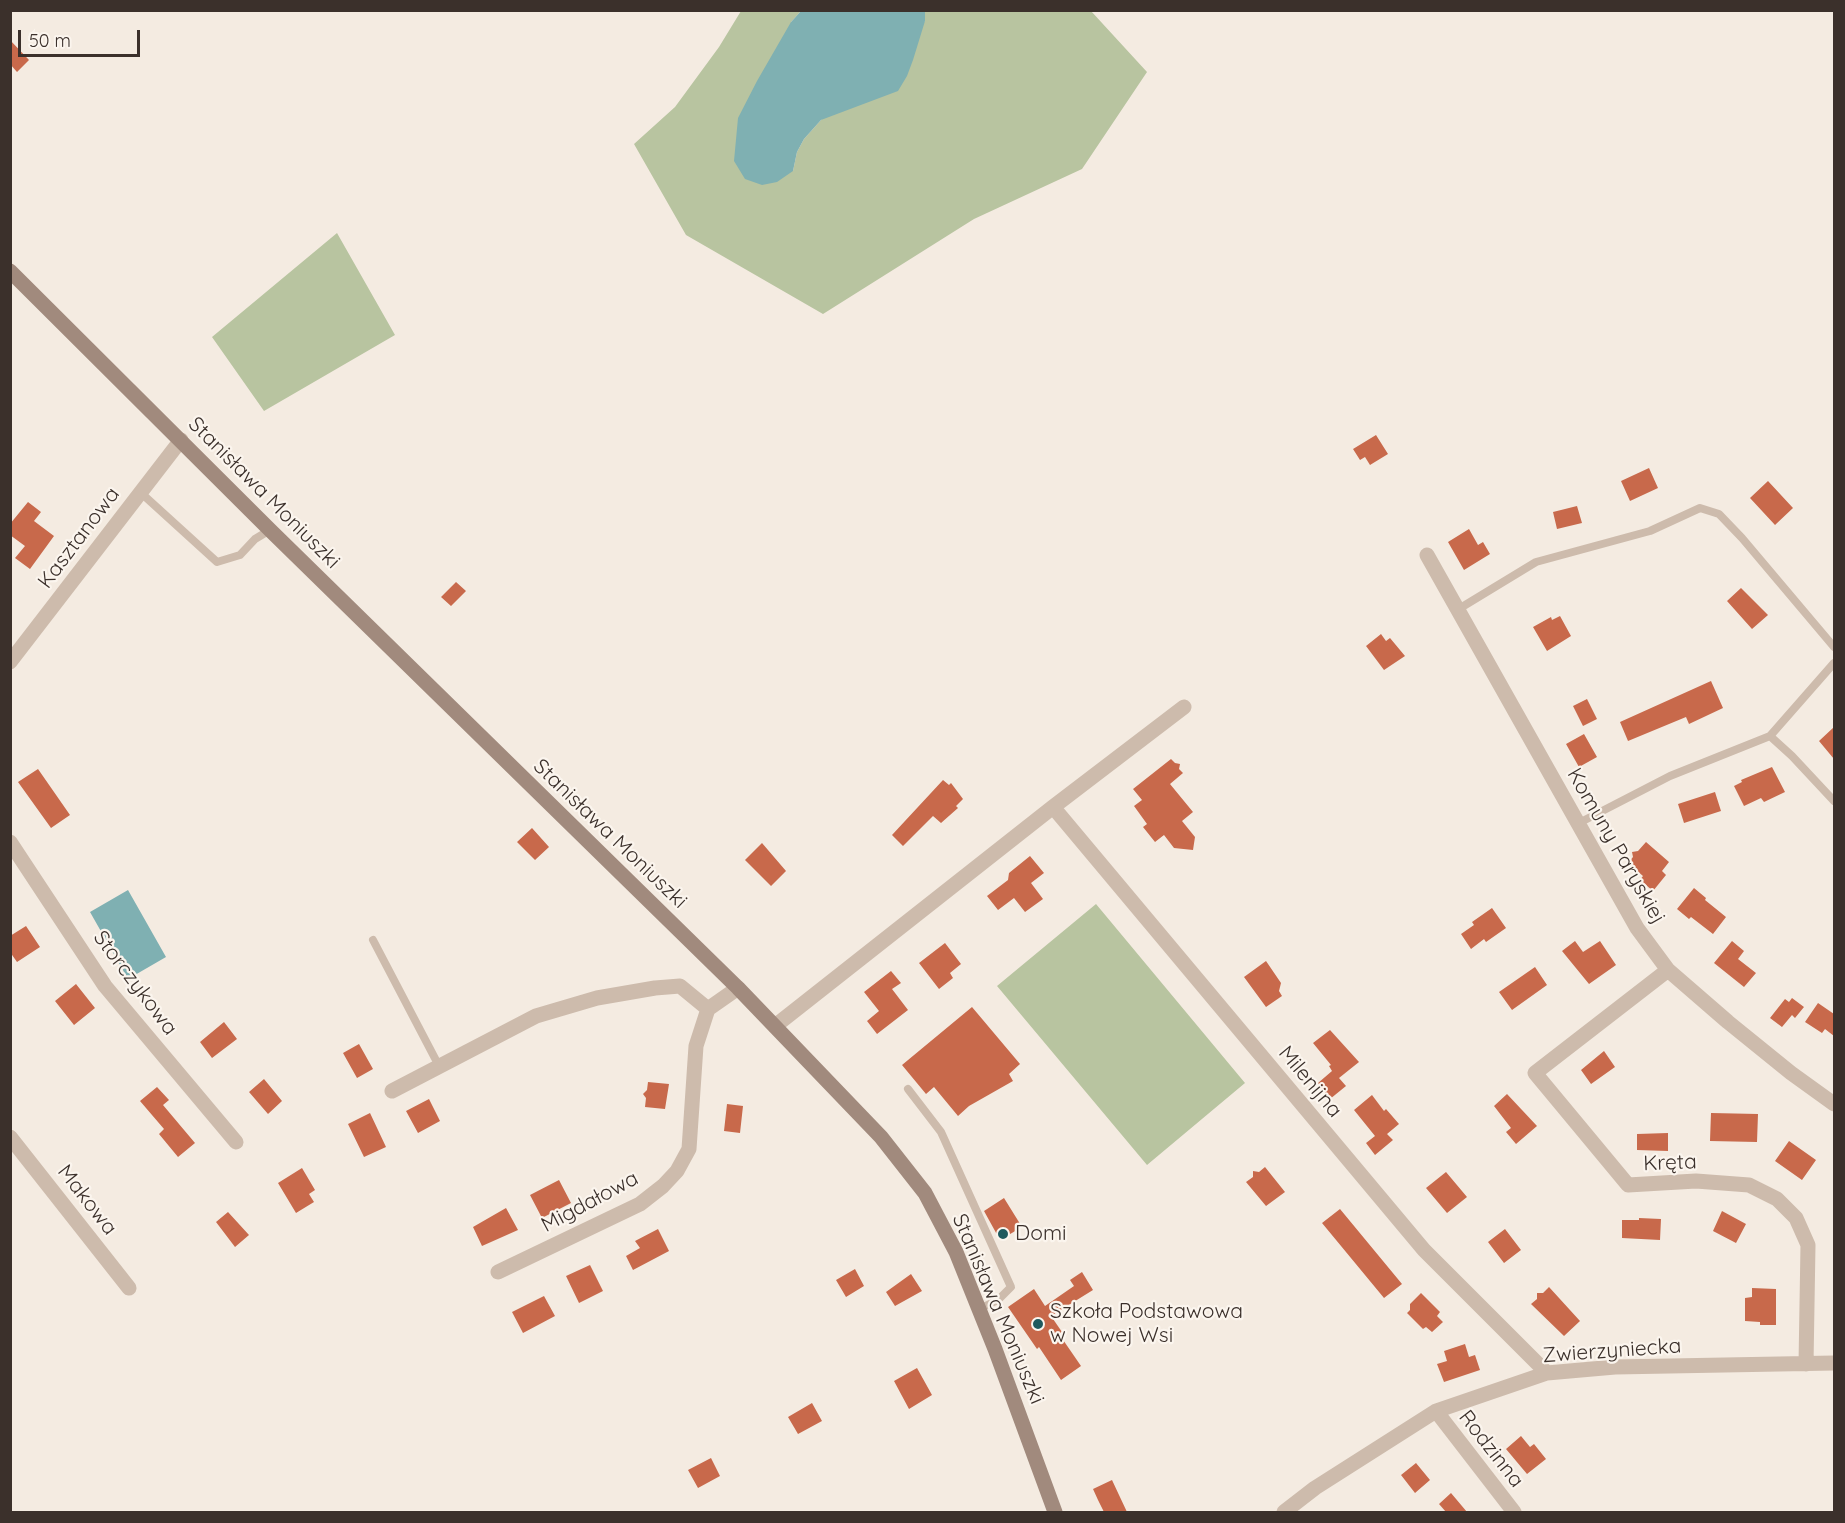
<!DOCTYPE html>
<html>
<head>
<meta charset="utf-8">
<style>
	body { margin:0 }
	#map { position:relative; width:1845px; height:1523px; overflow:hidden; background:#f4ebe1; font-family:Quicksand,sans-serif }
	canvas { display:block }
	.frame { position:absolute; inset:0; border:12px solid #3b302b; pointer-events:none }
	.scale { position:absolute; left:18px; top:30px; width:122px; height:27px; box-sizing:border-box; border:3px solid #3b302b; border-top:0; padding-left:8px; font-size:18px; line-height:21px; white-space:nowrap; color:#3b302b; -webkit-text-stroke:4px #fbf5ee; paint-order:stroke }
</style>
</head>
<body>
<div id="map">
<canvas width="1845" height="1523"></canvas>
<div class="frame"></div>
<div class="scale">50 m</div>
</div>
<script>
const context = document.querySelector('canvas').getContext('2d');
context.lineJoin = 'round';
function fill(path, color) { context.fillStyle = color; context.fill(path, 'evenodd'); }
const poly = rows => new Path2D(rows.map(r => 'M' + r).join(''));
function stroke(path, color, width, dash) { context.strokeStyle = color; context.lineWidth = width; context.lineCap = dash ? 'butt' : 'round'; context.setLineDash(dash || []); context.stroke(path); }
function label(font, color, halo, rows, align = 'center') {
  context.font = font + ' Quicksand,sans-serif'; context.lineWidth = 4.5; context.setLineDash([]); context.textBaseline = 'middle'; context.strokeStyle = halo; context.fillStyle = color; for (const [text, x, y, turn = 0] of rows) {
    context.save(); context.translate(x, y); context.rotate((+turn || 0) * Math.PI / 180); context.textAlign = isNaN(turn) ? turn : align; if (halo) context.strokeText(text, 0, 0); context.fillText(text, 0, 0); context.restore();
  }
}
fill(poly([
	[741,11,801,11,791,22,793,171,797,152,804,139,821,120,925,21,925,11,1091,11,1147,72,1082,169,974,219,823,314,686,235,634,144,675,107,719,47],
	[337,233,395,335,264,411,212,337],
	[1096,904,1245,1083,1147,1165,997,986]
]), '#b8c4a0');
fill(poly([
	[801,11,925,11,925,21,913,60,907,76,898,91,821,120,804,139,797,152,793,171,777,182,762,185,745,179,734,161,738,118,757,81,791,22],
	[128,890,166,957,128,979,90,912]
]), '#7fb0b2');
fill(poly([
	[10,40,29,60,17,72,10,64],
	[1376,435,1388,454,1370,465,1365,457,1360,460,1353,449],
	[1649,468,1658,488,1630,501,1621,481],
	[1768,481,1793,508,1775,525,1750,498],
	[28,502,41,512,34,521,54,536,30,569,15,558,25,546,10,535,10,524],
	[1577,506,1582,523,1557,529,1553,512],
	[1469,529,1478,545,1483,542,1490,554,1464,570,1448,542],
	[456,582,466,591,451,606,441,597],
	[1741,588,1768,615,1752,629,1727,601],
	[1560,616,1571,636,1547,651,1533,627,1551,617,1552,620],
	[1381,634,1386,641,1390,638,1405,656,1384,670,1366,646],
	[1711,681,1723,708,1689,724,1686,717,1628,741,1620,722],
	[1587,699,1597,719,1583,726,1573,706],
	[1834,727,1834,759,1819,741],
	[1584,734,1597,757,1579,767,1566,744],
	[1171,759,1175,763,1180,764,1179,769,1183,773,1170,784,1193,812,1182,821,1195,837,1193,850,1174,848,1164,835,1155,842,1143,827,1147,824,1134,806,1142,800,1133,789],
	[1772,767,1785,792,1764,802,1761,798,1744,806,1734,786,1742,782,1741,780],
	[38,769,70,815,51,828,18,782],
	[943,780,949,785,951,783,963,799,956,806,958,808,941,823,933,816,903,846,892,835],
	[1715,792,1721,811,1684,823,1678,804],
	[532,828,549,847,535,860,517,842],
	[1646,842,1669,862,1662,871,1666,875,1653,891,1640,880,1643,876,1628,863,1633,857,1632,852,1638,851],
	[762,843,786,871,771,886,745,860],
	[1030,856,1044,873,1031,883,1043,899,1025,912,1014,898,998,910,987,896,1008,880,1009,873],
	[1694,888,1706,898,1705,900,1726,917,1713,934,1691,917,1689,919,1677,909],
	[1492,908,1506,928,1486,942,1484,939,1471,949,1461,934,1474,925,1472,922],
	[26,926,40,947,17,962,10,952,10,936],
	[1575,941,1583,952,1600,941,1616,965,1589,984,1562,951],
	[1732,941,1744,951,1738,959,1756,973,1744,987,1714,963],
	[945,943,961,964,950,973,953,978,939,989,919,963],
	[1266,961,1281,983,1279,991,1282,996,1266,1007,1244,977],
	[1535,967,1547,985,1512,1010,1499,992],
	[891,971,901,983,892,989,908,1010,877,1034,867,1021,879,1011,864,992],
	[76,984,95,1008,74,1025,55,1001],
	[1792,998,1804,1007,1795,1018,1792,1015,1782,1027,1770,1018,1785,999,1789,1002],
	[1818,1003,1834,1014,1834,1036,1825,1029,1822,1033,1805,1022],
	[972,1007,1020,1064,1009,1074,1013,1081,969,1106,958,1116,934,1087,926,1094,902,1065],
	[224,1022,237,1039,212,1058,200,1042],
	[1330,1030,1359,1062,1339,1078,1346,1086,1330,1099,1318,1083,1332,1071,1329,1066,1331,1065,1313,1043],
	[359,1044,373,1069,357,1078,343,1053],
	[1604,1051,1615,1067,1591,1084,1581,1070],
	[264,1079,282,1101,268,1114,249,1092],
	[648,1082,669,1084,665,1109,645,1107,646,1098,643,1094,647,1090],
	[157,1087,169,1100,163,1105,195,1143,178,1157,159,1134,164,1129,140,1101],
	[1507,1094,1537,1126,1516,1144,1506,1132,1511,1128,1494,1106],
	[1372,1095,1384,1111,1386,1109,1399,1124,1387,1134,1393,1140,1375,1155,1366,1143,1375,1136,1354,1110],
	[429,1099,440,1121,418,1133,406,1111],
	[727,1104,743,1106,740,1133,724,1131],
	[370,1113,386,1147,364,1157,348,1124],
	[1711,1113,1758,1114,1757,1142,1710,1141],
	[1668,1133,1668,1151,1637,1150,1637,1134],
	[1789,1141,1816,1160,1802,1180,1775,1161],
	[1265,1167,1285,1192,1266,1206,1246,1182,1253,1177,1253,1171,1259,1172],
	[302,1168,315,1190,309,1194,314,1202,296,1213,278,1183],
	[1446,1172,1467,1197,1447,1213,1426,1188],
	[559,1180,571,1203,542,1218,530,1195],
	[1004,1198,1022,1227,1000,1240,984,1211],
	[506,1208,518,1230,482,1246,473,1227],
	[1340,1209,1402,1284,1384,1298,1322,1223],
	[1722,1211,1746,1224,1736,1243,1713,1231],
	[228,1212,249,1235,235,1247,216,1222],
	[1639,1218,1661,1219,1660,1240,1622,1238,1622,1220,1639,1220],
	[658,1229,669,1251,633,1270,626,1256,640,1248,635,1241],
	[1505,1229,1521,1250,1504,1263,1488,1242],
	[590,1265,603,1291,579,1303,566,1276],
	[855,1269,864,1286,846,1297,836,1280],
	[1082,1272,1093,1290,1051,1316,1062,1332,1059,1334,1081,1366,1061,1380,1039,1347,1037,1349,1008,1307,1034,1289,1045,1306,1074,1286,1070,1280],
	[911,1274,922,1291,895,1306,886,1292],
	[1549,1287,1580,1321,1564,1336,1531,1304,1537,1299,1537,1293,1543,1293],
	[1752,1288,1776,1289,1776,1325,1760,1325,1760,1322,1745,1321,1745,1298,1752,1297],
	[1421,1293,1440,1312,1437,1316,1443,1322,1432,1332,1426,1327,1423,1329,1407,1313,1410,1310,1410,1304],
	[544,1296,555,1316,523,1333,512,1312],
	[1465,1344,1469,1357,1475,1355,1480,1370,1444,1382,1437,1364,1447,1361,1444,1351],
	[917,1368,932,1395,909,1409,894,1381],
	[812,1403,822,1421,798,1434,788,1417],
	[1521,1436,1530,1447,1534,1444,1546,1459,1527,1474,1506,1449],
	[711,1458,720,1476,698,1488,688,1470],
	[1416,1463,1430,1480,1415,1493,1401,1475],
	[1112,1480,1119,1495,1127,1512,1104,1512,1098,1500,1093,1489],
	[1451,1493,1467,1512,1446,1512,1439,1504]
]), '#c8694b');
stroke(poly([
	[140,492,217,562,240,555,255,539,270,530],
	[1457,610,1536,562,1650,531,1700,508,1719,514,1742,538,1834,647],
	[1770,736,1792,756,1834,801],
	[1577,824,1670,776,1770,736,1834,663],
	[373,940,439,1066],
	[908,1089,941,1132,1011,1287,998,1300,979,1309]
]), '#cdbbac', 8);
stroke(poly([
	[1427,555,1637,928,1668,970,1728,1022,1791,1073,1834,1104],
	[10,662,181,440],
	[1053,807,1424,1250,1547,1373],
	[10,842,105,986,236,1142],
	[1668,970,1535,1073,1628,1185,1696,1181,1749,1185,1777,1199,1796,1218,1808,1245,1806,1364],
	[775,1026,1053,807,1184,707],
	[392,1091,536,1016,597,998,655,988,680,986,708,1009],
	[10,1137,129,1288],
	[498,1272,640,1204,663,1186,677,1171,689,1149,696,1046,708,1009,738,988],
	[1436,1411,1514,1512],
	[1284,1512,1315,1488,1436,1411,1547,1373,1615,1367,1834,1363]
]), '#cdbbac', 15);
stroke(poly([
	[10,271,270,530,738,988,881,1137,925,1193,956,1252,995,1349,1055,1512]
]), '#a18a7d', 15);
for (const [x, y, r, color] of [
	[1003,1234,6,"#1f5a5e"],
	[1038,1324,6,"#1f5a5e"]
]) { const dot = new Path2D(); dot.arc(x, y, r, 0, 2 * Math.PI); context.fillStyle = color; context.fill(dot); stroke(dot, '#fbf5ee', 2); }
label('21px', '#3b302b', '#fbf5ee', [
	["Stanisława Moniuszki",264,493,45],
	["Kasztanowa",79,538,-53],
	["Stanisława Moniuszki",610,834,44],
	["Komuny Paryskiej",1616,846,60],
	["Storczykowa",135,983,53],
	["Milenijna",1310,1082,50],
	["Kręta",1670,1163,-2],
	["Makowa",87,1200,52],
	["Migdałowa",590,1202,-28],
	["Stanisława Moniuszki",998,1309,67],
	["Zwierzyniecka",1612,1351,-4],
	["Rodzinna",1491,1449,52]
]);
label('21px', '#3b302b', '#fbf5ee', [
	["Domi",1015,1234],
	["Szkoła Podstawowa",1050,1312],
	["w Nowej Wsi",1050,1336]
], 'left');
</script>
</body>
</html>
